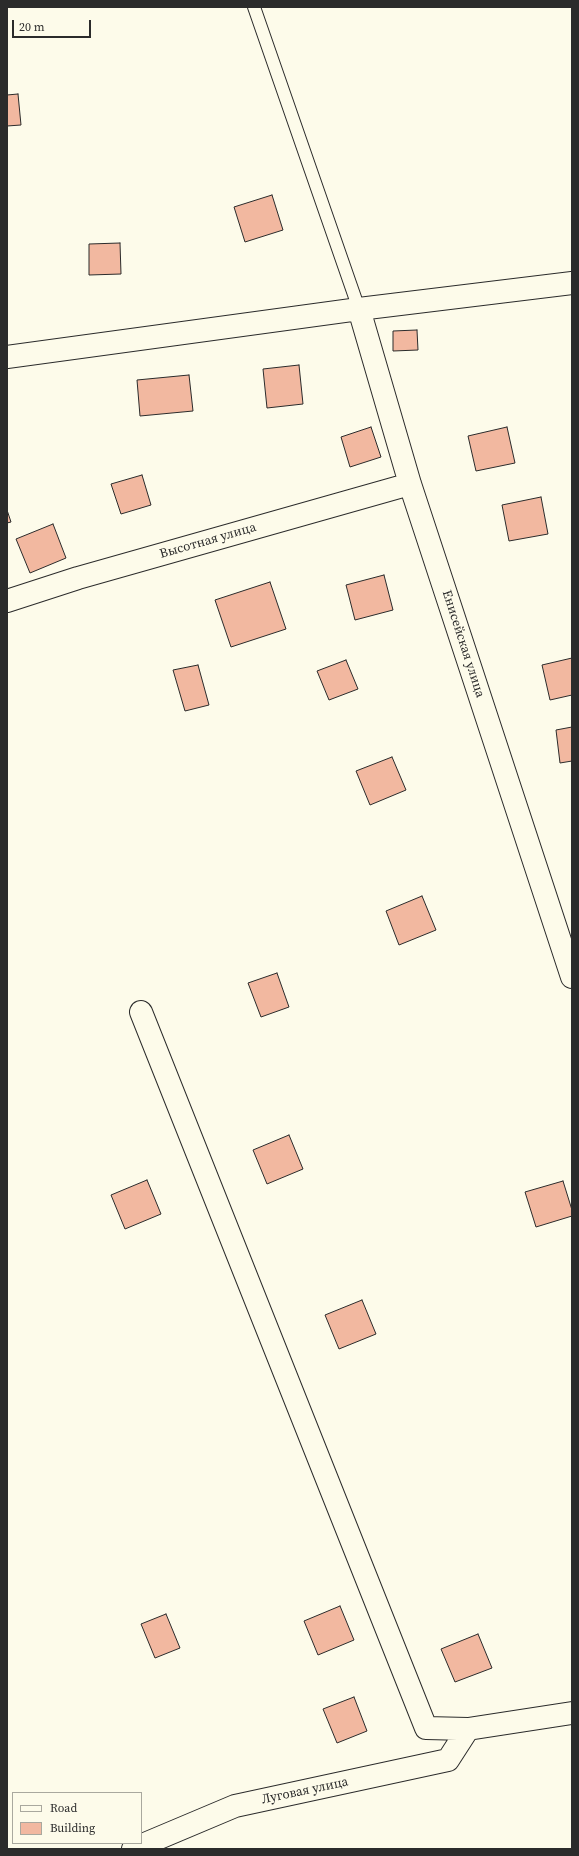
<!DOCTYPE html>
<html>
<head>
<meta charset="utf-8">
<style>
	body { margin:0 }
	#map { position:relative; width:579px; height:1856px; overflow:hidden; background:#fdfbea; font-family:"Source Serif 4",serif }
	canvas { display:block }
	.frame { position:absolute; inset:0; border:8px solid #2b2b2b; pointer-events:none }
	.legend { position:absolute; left:12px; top:1792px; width:130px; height:52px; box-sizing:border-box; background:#fdfbea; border:1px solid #a9a89e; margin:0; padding:5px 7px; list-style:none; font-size:12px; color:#2b2b2b }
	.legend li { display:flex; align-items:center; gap:8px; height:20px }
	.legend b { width:20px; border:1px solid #a9a89e }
	.scale { position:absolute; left:12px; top:20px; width:79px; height:18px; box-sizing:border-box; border:2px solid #2b2b2b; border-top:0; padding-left:5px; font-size:12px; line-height:14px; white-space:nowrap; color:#2b2b2b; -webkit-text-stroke:3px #fdfbea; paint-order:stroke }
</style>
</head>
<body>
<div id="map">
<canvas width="579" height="1856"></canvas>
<div class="frame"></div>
<ul class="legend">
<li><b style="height:5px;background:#fdfbea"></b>Road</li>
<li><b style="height:11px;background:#f2b8a0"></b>Building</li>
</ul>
<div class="scale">20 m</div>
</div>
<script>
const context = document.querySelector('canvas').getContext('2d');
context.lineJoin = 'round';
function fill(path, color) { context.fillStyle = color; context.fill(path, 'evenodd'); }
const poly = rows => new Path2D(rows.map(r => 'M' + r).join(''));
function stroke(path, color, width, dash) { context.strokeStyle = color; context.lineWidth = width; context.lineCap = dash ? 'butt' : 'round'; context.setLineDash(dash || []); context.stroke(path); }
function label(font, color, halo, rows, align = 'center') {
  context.font = font + ' "Source Serif 4",serif'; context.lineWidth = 3; context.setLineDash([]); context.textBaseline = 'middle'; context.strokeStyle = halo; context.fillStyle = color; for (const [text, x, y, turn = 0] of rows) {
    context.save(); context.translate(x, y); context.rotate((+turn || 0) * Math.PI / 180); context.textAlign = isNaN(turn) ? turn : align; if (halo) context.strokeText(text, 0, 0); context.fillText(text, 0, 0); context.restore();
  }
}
const building = poly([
	[18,94,21,125,7,126,7,95,18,94],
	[272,195,283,230,245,242,234,207,272,195],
	[120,243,121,274,89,275,89,244,120,243],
	[417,330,418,350,393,351,393,331,417,330],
	[299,365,303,404,267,408,263,369,299,365],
	[189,375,193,411,140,416,137,380,189,375],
	[371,427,381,457,350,467,341,437,371,427],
	[507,427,515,463,476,471,468,436,507,427],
	[142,475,151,505,121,514,111,484,142,475],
	[541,497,548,534,509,541,502,505,541,497],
	[7,510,11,522,7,523,7,510],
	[53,524,66,558,30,573,16,539,53,524],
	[384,575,393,610,355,620,346,585,384,575],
	[270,582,286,629,231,647,215,600,270,582],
	[572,658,572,695,550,700,542,665,572,658],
	[346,660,358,689,329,700,317,671,346,660],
	[198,665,209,705,185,711,173,670,198,665],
	[572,727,572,761,560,763,556,730,572,727],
	[392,757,406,790,370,805,356,771,392,757],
	[422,896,436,930,399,945,386,911,422,896],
	[277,973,289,1007,261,1017,248,983,277,973],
	[289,1135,303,1169,267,1184,253,1150,289,1135],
	[147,1180,161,1214,125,1229,111,1195,147,1180],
	[563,1181,572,1210,572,1216,536,1227,525,1192,563,1181],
	[362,1300,376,1334,339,1349,325,1315,362,1300],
	[340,1606,354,1640,318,1655,304,1621,340,1606],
	[166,1614,180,1648,155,1658,141,1624,166,1614],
	[478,1634,492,1668,455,1682,441,1649,478,1634],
	[354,1697,367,1731,337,1743,323,1709,354,1697]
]);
fill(building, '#f2b8a0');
stroke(building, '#2b2b2b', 1);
const lane = poly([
	[254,7,359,309]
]);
const street = poly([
	[359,309,410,484,572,977],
	[7,357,359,309,572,283],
	[7,601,78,578,410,484],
	[141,1012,426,1728,468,1729,572,1713],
	[133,1849,235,1806,448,1760,468,1729]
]);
stroke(lane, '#2b2b2b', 14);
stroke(street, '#2b2b2b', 24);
stroke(lane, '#fdfbea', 12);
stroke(street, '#fdfbea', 22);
label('13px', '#2b2b2b', '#fdfbea', [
	["Высотная улица",208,541,-16],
	["Енисейская улица",463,644,72],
	["Луговая улица",305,1791,-12]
]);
</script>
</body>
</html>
